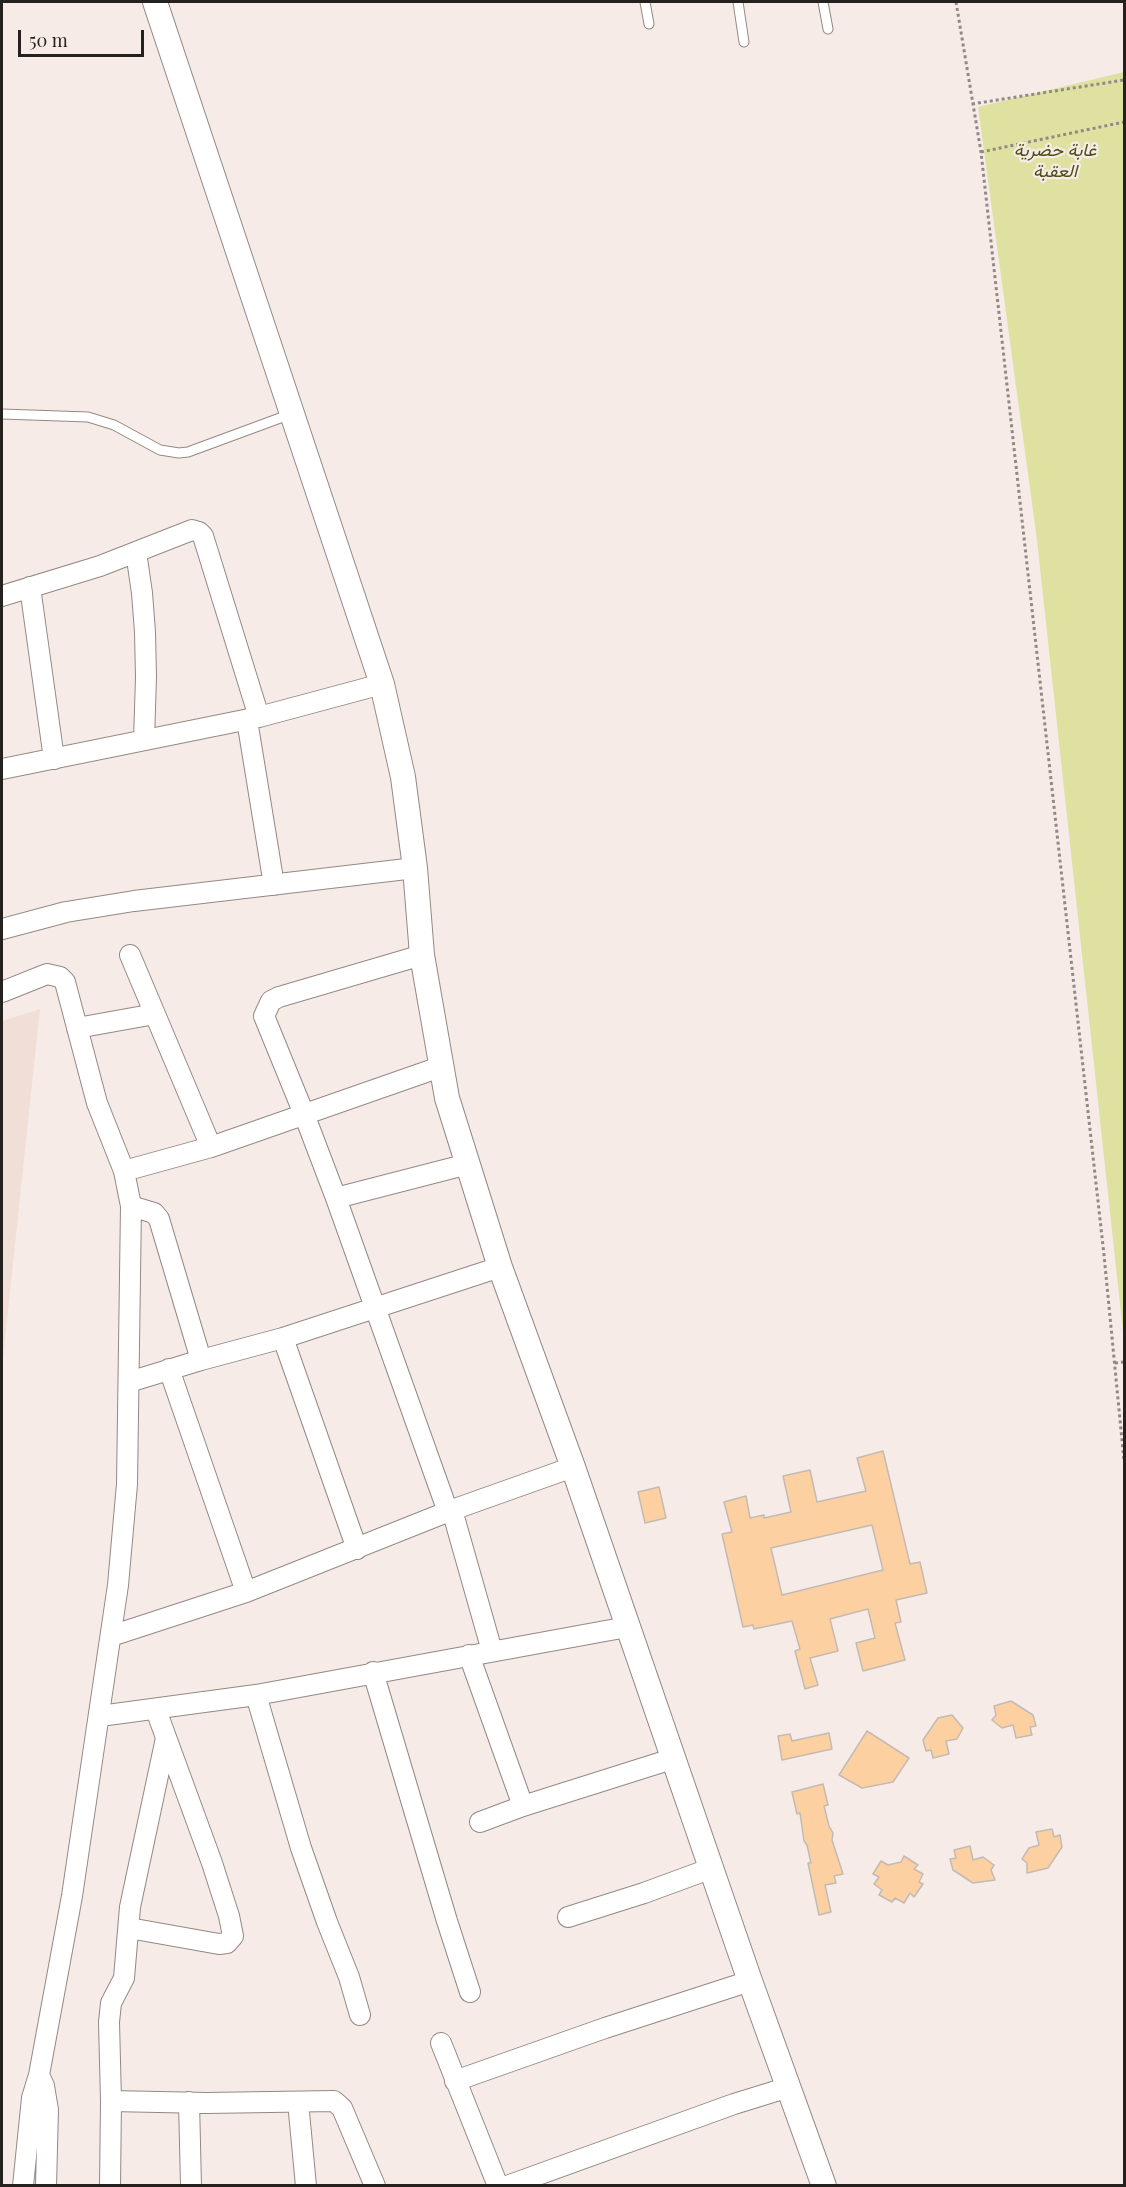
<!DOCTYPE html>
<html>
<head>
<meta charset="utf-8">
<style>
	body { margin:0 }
	#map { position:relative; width:1126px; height:2187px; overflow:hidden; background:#f7ebe7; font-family:"Playfair Display",serif }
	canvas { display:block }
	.frame { position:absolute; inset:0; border:3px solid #25211f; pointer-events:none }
	.scale { position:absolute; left:18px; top:30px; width:126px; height:27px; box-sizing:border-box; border:3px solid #25211f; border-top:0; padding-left:8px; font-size:18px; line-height:21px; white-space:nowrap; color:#25211f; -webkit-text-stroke:4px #f7ebe7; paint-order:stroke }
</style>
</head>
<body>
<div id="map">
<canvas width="1126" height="2187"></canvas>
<div class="frame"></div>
<div class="scale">50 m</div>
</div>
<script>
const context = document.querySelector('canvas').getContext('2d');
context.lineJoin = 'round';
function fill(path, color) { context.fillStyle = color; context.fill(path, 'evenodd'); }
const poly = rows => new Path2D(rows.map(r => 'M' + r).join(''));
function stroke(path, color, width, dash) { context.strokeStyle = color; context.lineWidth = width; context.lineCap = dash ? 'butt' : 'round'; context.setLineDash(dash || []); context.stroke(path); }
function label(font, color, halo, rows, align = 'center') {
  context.font = font + ' "Playfair Display",Vazirmatn,serif'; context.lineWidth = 4.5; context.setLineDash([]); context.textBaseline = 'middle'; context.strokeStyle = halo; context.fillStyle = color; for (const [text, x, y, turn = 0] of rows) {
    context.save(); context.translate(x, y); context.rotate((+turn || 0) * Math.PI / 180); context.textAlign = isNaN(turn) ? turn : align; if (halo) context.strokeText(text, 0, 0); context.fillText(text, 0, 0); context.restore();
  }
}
fill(poly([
	[40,1009,2,1367,2,1021]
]), '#f1ded6');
fill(poly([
	[1124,72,1124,1341,1037,540,978,107]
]), '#dee1a0');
const building = poly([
	[883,1451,910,1564,920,1562,927,1593,896,1600,901,1622,895,1623,905,1660,863,1671,856,1643,875,1638,868,1609,830,1619,838,1651,810,1658,818,1685,805,1689,795,1651,800,1649,792,1621,754,1629,753,1625,743,1627,722,1534,732,1532,724,1502,746,1496,750,1518,764,1515,764,1518,791,1512,783,1476,810,1470,817,1502,866,1491,857,1458,883,1451],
	[872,1525,883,1570,782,1595,771,1548,872,1525],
	[659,1487,666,1518,645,1523,638,1492,659,1487],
	[1011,1701,1033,1715,1036,1726,1030,1727,1032,1735,1016,1738,1013,1725,1002,1728,992,1720,996,1715,994,1706,1011,1701],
	[952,1715,963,1728,957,1739,946,1741,949,1754,933,1758,931,1750,926,1751,923,1740,938,1718,952,1715],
	[867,1731,909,1758,893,1782,862,1788,839,1775,867,1731],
	[829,1733,832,1749,782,1760,778,1736,790,1734,792,1741,829,1733],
	[823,1784,828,1805,824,1806,829,1826,833,1833,832,1840,843,1874,834,1876,836,1883,825,1885,831,1912,819,1915,808,1863,811,1863,807,1845,804,1841,800,1813,797,1814,792,1792,823,1784],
	[1052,1829,1054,1837,1060,1835,1062,1847,1048,1868,1027,1873,1027,1863,1022,1859,1029,1848,1039,1845,1036,1832,1052,1829],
	[970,1846,973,1860,983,1857,994,1865,991,1870,995,1880,973,1883,953,1870,950,1859,956,1858,954,1850,970,1846],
	[904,1856,918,1865,914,1869,923,1874,919,1882,923,1884,914,1897,910,1893,904,1903,895,1898,892,1902,879,1895,882,1890,874,1884,879,1877,873,1874,881,1861,888,1865,901,1862,904,1856]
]);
fill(building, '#fdd0a2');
stroke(building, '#c3bbb3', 1.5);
const service = poly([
	[645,2,649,24],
	[738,2,744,42],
	[823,2,828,29],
	[2,414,88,417,114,425,160,450,179,453,188,452,291,414]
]);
const minor = poly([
	[136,552,142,593,145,632,146,677,144,740],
	[30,587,54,759],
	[2,596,100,566,192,530,199,532,203,536,259,717],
	[247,720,274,885],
	[2,769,259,717,382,684],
	[2,929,66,912,134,901,415,868],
	[130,955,211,1147],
	[422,955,279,997,271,1001,264,1016,304,1114,336,1198,448,1512],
	[2,992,47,974,60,977,65,982,97,1103,124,1171,131,1206,127,1484,118,1585,72,1896,39,2075,32,2098,23,2186],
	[77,1028,155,1014],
	[124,1171,211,1147,440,1067],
	[336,1198,468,1164],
	[283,1338,357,1549],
	[201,1360,283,1338,500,1267],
	[169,1369,246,1592],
	[129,1382,201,1360,159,1219,154,1213,131,1206],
	[452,1510,492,1651],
	[111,1636,246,1592,452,1510,573,1467],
	[469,1655,523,1806],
	[373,1672,447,1921,470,1992],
	[256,1695,301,1848,327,1922,349,1977,360,2015],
	[100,1716,256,1695,627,1627],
	[480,1822,523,1806,675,1758],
	[568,1917,644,1893,712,1868],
	[129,1928,219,1944,227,1943,233,1936,229,1916,212,1863,156,1710],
	[441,2043,498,2186],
	[39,2075,44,2086,48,2110,46,2186],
	[455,2081,605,2028,750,1981],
	[111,2101,206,2103,334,2101,342,2108,375,2186],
	[189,2102,191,2186],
	[298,2102,306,2186],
	[110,2186,111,2101,109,2022,111,2003,124,1978,130,1907,166,1738],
	[507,2186,734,2104,789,2087]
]);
const tertiary = poly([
	[155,2,382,684,403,777,415,868,422,955,447,1098,500,1267,573,1467,750,1981,824,2186]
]);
stroke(service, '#938984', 11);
stroke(minor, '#938984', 22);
stroke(tertiary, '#938984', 26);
stroke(poly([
	[956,2,981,152,1104,1255,1124,1461],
	[972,104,1124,80],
	[981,152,1124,122],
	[1115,1363,1124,1362]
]), '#918986', 3, [3, 3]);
stroke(service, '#fff', 9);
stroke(minor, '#fff', 20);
stroke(tertiary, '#fff', 24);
label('italic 18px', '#4d4e16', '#f7ebe7', [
	["غابة حضرية",1055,150],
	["العقبة",1055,171]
]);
</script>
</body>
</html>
